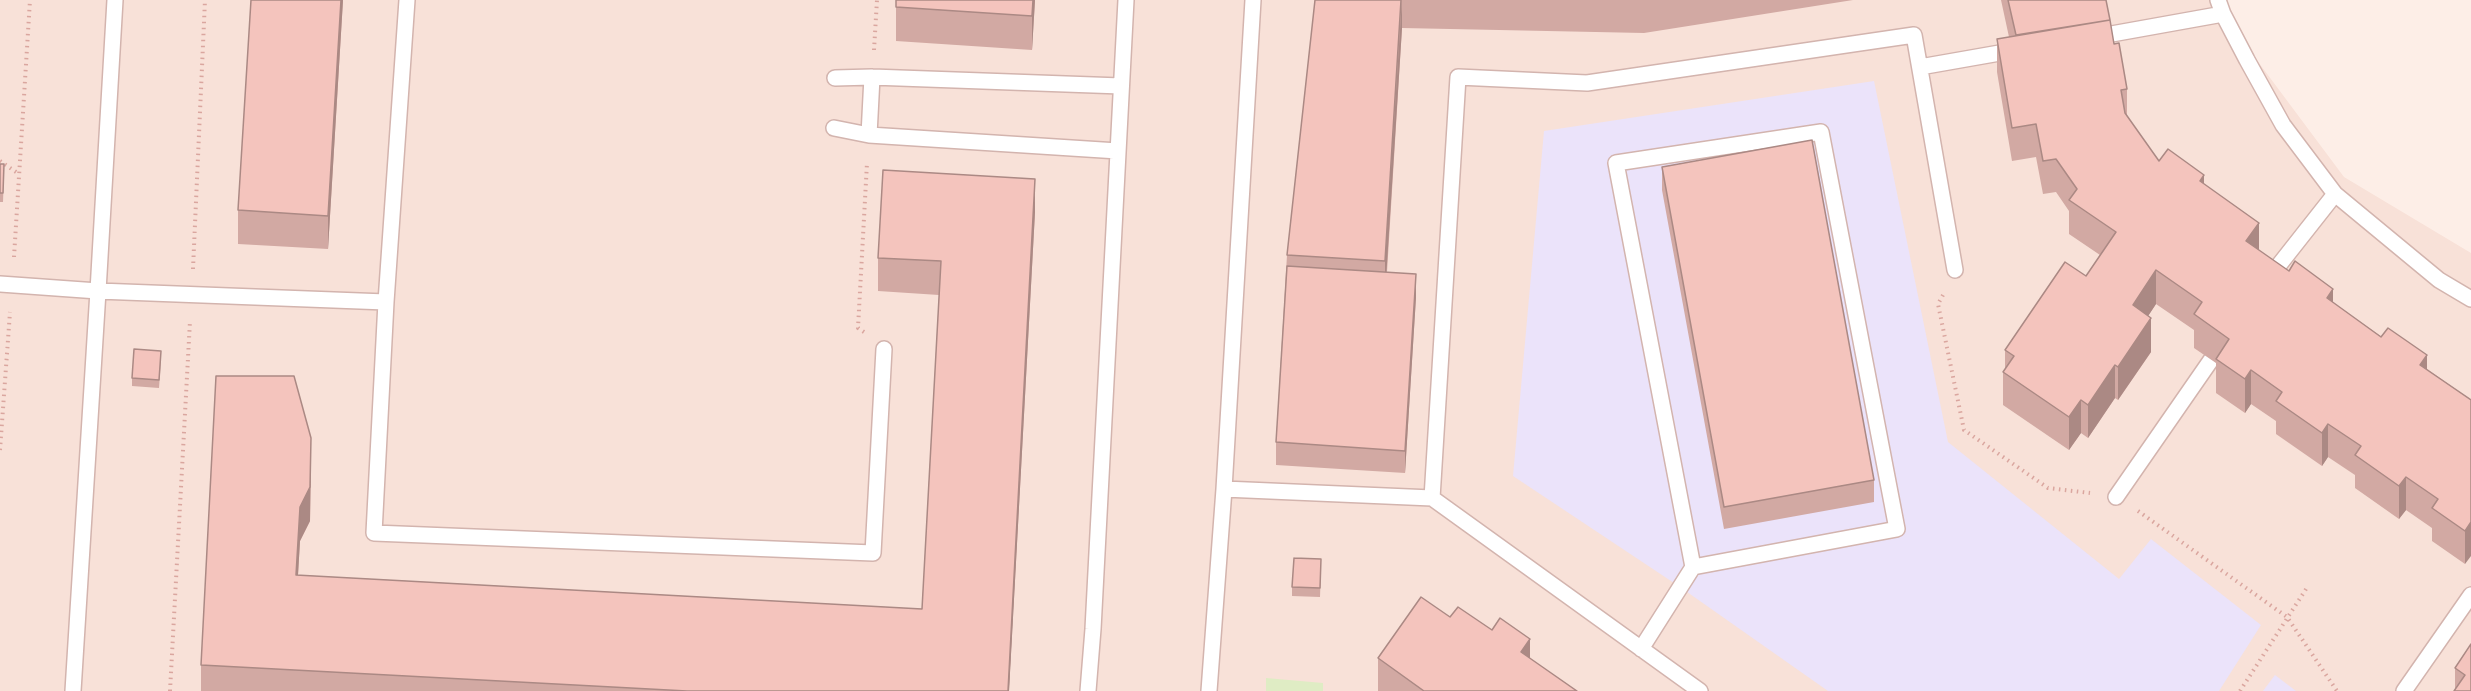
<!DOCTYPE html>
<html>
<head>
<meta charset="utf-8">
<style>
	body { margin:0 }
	canvas { display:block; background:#fdeee7 }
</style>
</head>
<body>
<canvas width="2471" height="691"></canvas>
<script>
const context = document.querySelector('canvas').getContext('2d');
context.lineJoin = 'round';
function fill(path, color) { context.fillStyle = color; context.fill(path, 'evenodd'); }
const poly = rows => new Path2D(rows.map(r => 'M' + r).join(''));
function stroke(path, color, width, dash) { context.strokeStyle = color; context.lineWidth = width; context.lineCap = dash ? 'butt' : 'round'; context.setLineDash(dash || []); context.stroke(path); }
fill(poly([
	[0,0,2212,0,2344,177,2471,253,2471,691,0,691]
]), '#f8e1d8');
fill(poly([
	[1874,81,1948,442,2119,579,2151,539,2261,625,2219,691,1828,691,1680,587,1513,476,1544,131],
	[2275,675,2296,691,2263,691]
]), '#ebe3fa');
fill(poly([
	[1266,678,1323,683,1323,691,1266,691]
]), '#dfecc4');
const lane = poly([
	[115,0,98,291,386,302],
	[407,0,386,302,374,533,873,553,884,349],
	[2218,0,2223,14,2247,60,2283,125,2335,194,2439,280,2471,299],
	[2106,35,2223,14],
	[1920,67,2011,51],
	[835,78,872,77,1121,86],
	[834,128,869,135,1118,151],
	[869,135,872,77],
	[2268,279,2335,194],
	[0,284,98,291,73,691],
	[1224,489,1432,498,1700,691],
	[2116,497,2211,360],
	[1432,498,1458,77,1587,83,1914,35,1955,270],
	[1641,649,1693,567,1897,529,1821,132,1616,163,1693,567],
	[1088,691,1093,629,1126,0],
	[1209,691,1224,489,1253,0],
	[2404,691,2471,595]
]);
stroke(lane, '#d3b4ae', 18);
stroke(poly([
	[874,50,877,0],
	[0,161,19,174],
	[14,257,30,0],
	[193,269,205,0],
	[1943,295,1938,304,1964,430,2048,488,2090,493],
	[864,332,858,328,867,163],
	[0,450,10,312],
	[2138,511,2287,617,2337,691],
	[170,691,190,321],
	[2240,691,2308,586]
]), '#daa69f', 4, [1.5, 4.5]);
stroke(lane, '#fff', 15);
fill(poly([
	[343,0,328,249,238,244,238,210],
	[1035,0,1032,50,896,41,896,7],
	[1315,0,1853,0,1644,33,1402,28,1387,272,1416,297,1405,473,1276,465,1276,442,1287,255],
	[2001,0,2106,0,2114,44,2127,89,2127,116,2159,161,2204,184,2259,250,2471,400,2465,564,2432,541,2432,528,2406,510,2399,519,2355,488,2355,475,2328,457,2322,466,2276,434,2276,421,2251,404,2245,413,2216,393,2216,363,2194,348,2194,330,2156,304,2148,316,2151,352,2118,400,2115,398,2088,438,2081,433,2069,450,2003,405,2003,372,2005,370,2005,350,2086,276,2100,255,2069,234,2069,211,2056,192,2043,194,2036,157,2012,161,1997,72,1997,39,2009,37],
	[0,164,4,173,3,202,0,202],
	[1662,167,1874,480,1874,502,1724,529,1662,190],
	[1035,212,1009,691,201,691,201,665,311,471,310,521,300,541,298,575,922,609,939,295,878,291,878,258],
	[161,360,159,388,132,386,132,378],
	[1321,568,1320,597,1292,596,1292,587],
	[2471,644,2471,691,2455,690,2455,668],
	[1378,658,1530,659,1577,691,1378,691]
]), '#d2a9a3');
fill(poly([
	[341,0,343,0,328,249,328,216],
	[1033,0,1035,0,1032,50,1032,16],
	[1402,0,1402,28,1385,295,1385,261],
	[2204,175,2204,208,2200,181],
	[1035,179,1035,212,1009,691,1008,691],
	[2259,223,2259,256,2246,241],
	[2156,270,2156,304,2133,339,2133,305],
	[1416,274,1416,297,1405,473,1405,451],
	[2333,289,2333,322,2327,298],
	[2151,318,2151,352,2118,400,2118,367],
	[2427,355,2427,388,2420,365],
	[2115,365,2115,398,2088,438,2088,405],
	[2251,370,2251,404,2245,413,2245,379],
	[2081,400,2081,433,2069,450,2069,417],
	[2328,424,2328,457,2322,466,2322,433],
	[311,438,310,521,300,541,296,608,296,575,300,507],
	[2406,477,2406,510,2399,519,2399,486],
	[2471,522,2471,556,2465,564,2465,531],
	[1530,639,1530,673,1521,652]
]), '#ab8984');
const building = poly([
	[251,0,341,0,328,216,238,210,251,0],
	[896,0,1033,0,1032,16,896,7,896,0],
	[1315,0,1401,0,1385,261,1287,255,1315,0],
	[2008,0,2106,0,2110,20,2016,35,2008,0],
	[2110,20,2114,44,2119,43,2127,89,2121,90,2125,113,2159,161,2168,149,2204,175,2200,181,2259,223,2246,241,2289,271,2295,261,2333,289,2327,298,2381,337,2388,328,2427,355,2420,365,2471,400,2471,522,2465,531,2432,508,2438,499,2406,477,2399,486,2355,455,2361,446,2328,424,2322,433,2276,401,2282,392,2251,370,2245,379,2216,359,2229,339,2194,314,2202,302,2156,270,2133,305,2151,318,2118,367,2115,365,2088,405,2081,400,2069,417,2003,372,2014,356,2005,350,2065,262,2086,276,2116,232,2069,200,2077,189,2056,159,2043,161,2036,124,2012,128,1997,39,2110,20],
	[1812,140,1874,480,1724,507,1662,167,1812,140],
	[0,164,4,164,3,193,0,193,0,164],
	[883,170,1035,179,1008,691,687,691,201,665,216,376,294,376,311,438,310,487,300,507,296,575,922,609,941,261,878,258,883,170],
	[1287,266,1416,274,1405,451,1276,442,1287,266],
	[134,349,161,351,159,380,132,378,134,349],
	[1294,558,1321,559,1320,588,1292,587,1294,558],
	[1421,597,1450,617,1458,607,1492,630,1500,618,1530,639,1521,652,1577,691,1424,691,1378,658,1421,597],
	[2471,644,2471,691,2454,691,2465,675,2455,668,2471,644]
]);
fill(building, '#f4c4bd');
stroke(building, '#ab8984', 1.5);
</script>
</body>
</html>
